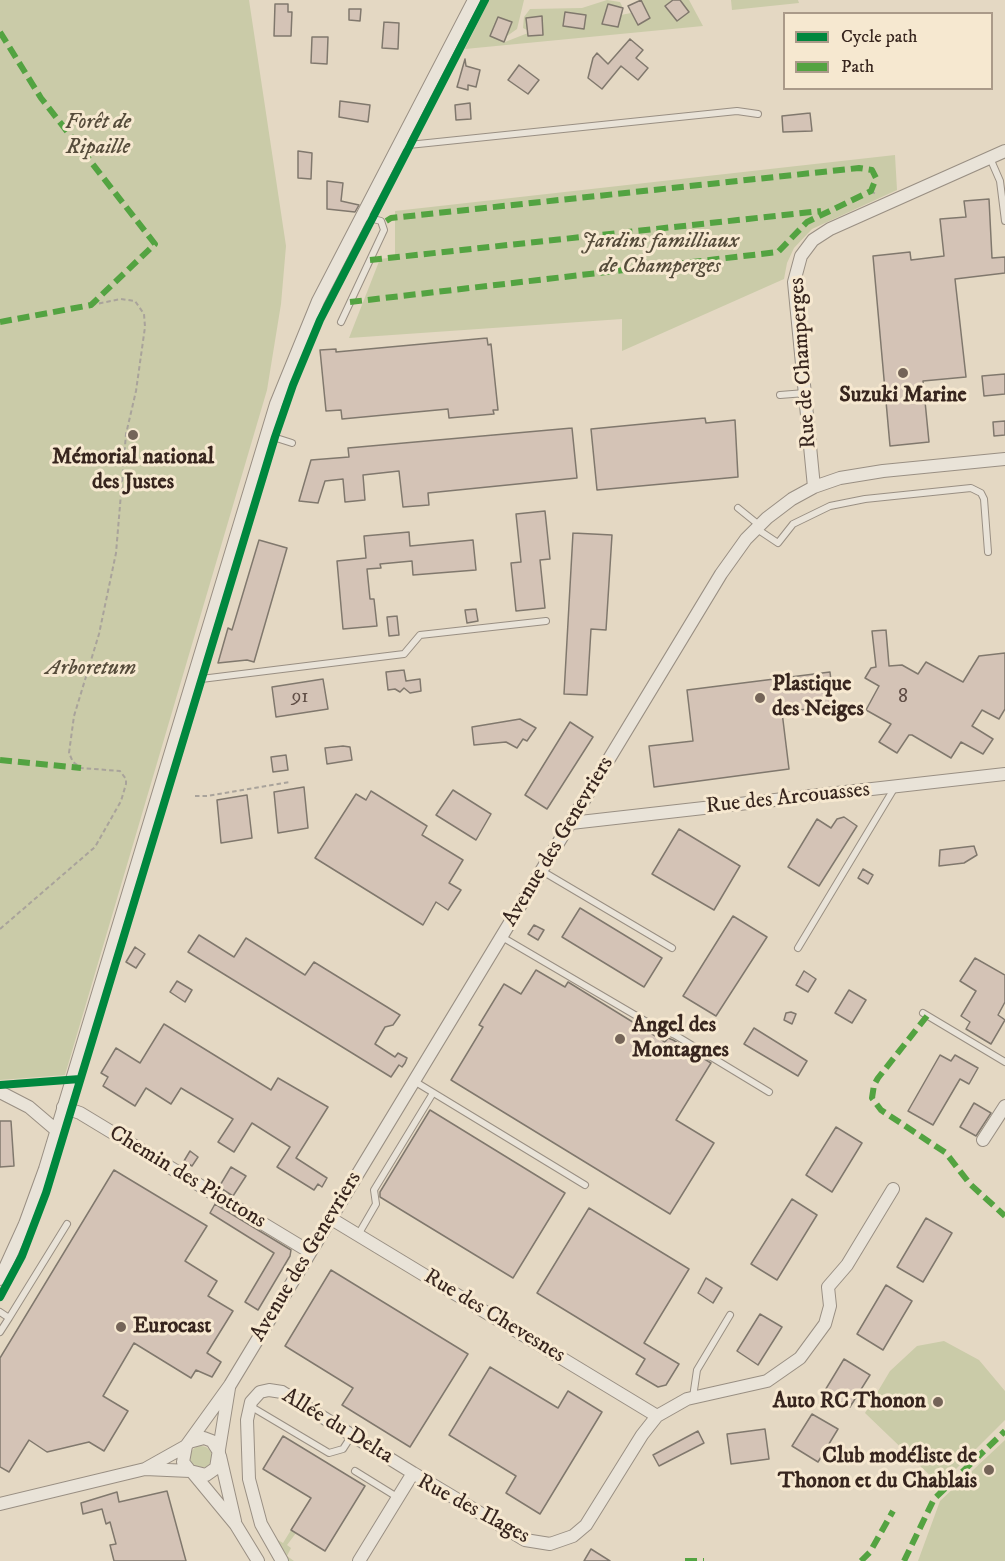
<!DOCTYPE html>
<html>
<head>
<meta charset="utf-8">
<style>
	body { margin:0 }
	#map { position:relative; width:1005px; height:1561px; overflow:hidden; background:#e4d8c3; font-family:"IM FELL DW Pica",serif }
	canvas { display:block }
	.legend { position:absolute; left:783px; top:12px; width:210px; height:78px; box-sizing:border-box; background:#f6e8d0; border:2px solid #aa9a89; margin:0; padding:8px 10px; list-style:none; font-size:18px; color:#37251e }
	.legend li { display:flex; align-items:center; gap:12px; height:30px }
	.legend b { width:30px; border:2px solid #aa9a89 }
</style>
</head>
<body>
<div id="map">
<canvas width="1005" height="1561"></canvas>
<ul class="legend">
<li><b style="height:8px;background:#00873e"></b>Cycle path</li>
<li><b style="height:8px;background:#53a341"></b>Path</li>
</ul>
</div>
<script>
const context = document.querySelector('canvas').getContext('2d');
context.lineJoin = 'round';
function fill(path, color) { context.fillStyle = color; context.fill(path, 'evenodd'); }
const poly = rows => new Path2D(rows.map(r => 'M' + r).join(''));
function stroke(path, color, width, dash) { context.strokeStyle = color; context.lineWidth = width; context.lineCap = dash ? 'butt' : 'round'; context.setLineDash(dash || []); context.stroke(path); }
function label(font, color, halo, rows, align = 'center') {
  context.font = font + ' "IM FELL DW Pica",serif'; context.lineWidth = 6; context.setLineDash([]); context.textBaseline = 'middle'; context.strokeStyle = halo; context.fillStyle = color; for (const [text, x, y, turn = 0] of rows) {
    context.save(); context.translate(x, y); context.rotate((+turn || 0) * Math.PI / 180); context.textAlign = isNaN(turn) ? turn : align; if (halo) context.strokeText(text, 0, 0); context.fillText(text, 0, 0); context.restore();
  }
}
fill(poly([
	[0,0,249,0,286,246,281,304,267,390,65,1075,0,1080],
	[489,0,524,0,517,29,507,36,505,42,528,33,527,30,523,28,524,17,530,9,582,8,607,0,620,2,623,8,621,15,631,13,638,24,650,17,641,0,689,0,703,26,465,49],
	[731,0,798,0,799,3,732,10],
	[895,155,897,190,812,229,794,248,787,263,784,279,622,351,622,319,349,338,380,259,395,257,395,211],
	[944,1341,979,1360,1005,1391,1005,1420,940,1485,865,1413,890,1371,917,1346],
	[1005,1440,1005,1561,918,1561,940,1501],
	'190 1457a11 11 0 1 1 22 0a11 11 0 1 1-22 0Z',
	[291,1530,296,1533,287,1545,291,1548,287,1556,294,1561,287,1561,271,1536,283,1543]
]), '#cacba8');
const building = poly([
	[641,0,650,18,638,25,628,6,641,0],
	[673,0,680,0,689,12,677,21,665,6,673,0],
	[275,4,288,4,288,12,292,12,291,36,274,36,275,4],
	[608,4,623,8,618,27,602,24,608,4],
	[349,9,361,9,360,21,349,20,349,9],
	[565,12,586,15,584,29,563,26,565,12],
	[542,16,543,35,528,36,526,18,542,16],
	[498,17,512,22,504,42,490,36,498,17],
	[384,22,399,23,398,49,382,48,384,22],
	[312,37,328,37,327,64,311,63,312,37],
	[630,39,643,50,636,58,648,68,638,80,621,66,602,89,588,78,593,58,597,53,608,64,630,39],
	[465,59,466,66,480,70,476,87,468,85,468,90,457,87,465,59],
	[519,65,539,80,528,94,508,80,519,65],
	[340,101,370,105,368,122,339,117,340,101],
	[470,103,471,119,456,120,455,105,470,103],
	[810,113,812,131,783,132,782,116,810,113],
	[298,151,312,153,311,179,298,178,298,151],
	[327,181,343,183,341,201,359,205,355,212,327,209,327,181],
	[989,199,992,258,1005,257,1005,273,955,279,966,377,923,381,929,442,890,446,873,256,910,252,911,260,944,256,940,219,966,217,964,201,989,199],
	[487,338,488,345,491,344,498,410,493,410,494,414,449,418,448,409,342,419,341,410,326,411,320,350,336,349,336,352,487,338],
	[1005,374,1005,394,984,396,982,376,1005,374],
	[705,418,706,423,735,420,738,477,597,490,591,429,705,418],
	[1005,421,1005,435,994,436,993,422,1005,421],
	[572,428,577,478,428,493,429,505,403,507,399,471,363,475,365,500,345,502,343,479,325,481,318,503,299,501,311,460,349,457,348,448,572,428],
	[545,511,550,559,540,560,545,608,516,611,511,563,521,562,516,514,545,511],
	[409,532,410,546,473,540,476,570,413,575,412,561,380,564,381,568,367,569,370,599,374,599,377,626,343,629,337,561,366,558,364,536,409,532],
	[573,533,612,535,606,630,591,629,587,695,564,694,573,533],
	[259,540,287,548,254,662,247,660,218,663,228,628,232,630,259,540],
	[476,609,478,621,467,623,465,610,476,609],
	[397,616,399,635,389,636,387,617,397,616],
	[886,630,889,666,902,665,918,674,926,662,963,682,979,656,1005,653,1005,709,999,719,982,710,972,726,993,739,983,754,961,742,951,758,912,735,909,735,897,753,879,742,891,724,866,710,879,686,865,678,871,668,876,667,872,631,886,630],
	[404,670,406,681,420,679,421,691,410,693,404,688,400,692,395,689,388,690,386,672,404,670],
	[830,672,834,706,782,712,789,769,654,787,649,746,693,741,687,690,830,672],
	[323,679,328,709,276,717,272,687,323,679],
	[520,719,536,728,527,741,523,739,517,748,506,742,474,745,472,727,520,719],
	[570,722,593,737,547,809,525,795,570,722],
	[343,746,350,747,352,760,327,764,325,748,343,746],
	[286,755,288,770,273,772,271,757,286,755],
	[304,787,308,828,278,833,274,792,304,787],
	[453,790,491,814,476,840,436,815,453,790],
	[371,791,427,826,422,835,463,860,449,883,461,890,448,910,436,902,423,925,315,858,356,794,366,800,371,791],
	[247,795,252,838,221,843,217,800,247,795],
	[844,817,857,826,819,886,788,867,817,819,831,828,837,819,844,817],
	[679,829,740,866,714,910,652,874,679,829],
	[974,846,977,855,964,863,939,866,940,850,974,846],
	[863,869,873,875,868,884,858,878,863,869],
	[580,908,662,958,644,987,562,937,580,908],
	[733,916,767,937,716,1016,683,996,733,916],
	[534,925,544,930,538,940,528,934,534,925],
	[199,935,234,957,246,938,305,975,314,962,400,1015,393,1025,385,1027,375,1044,395,1057,398,1053,407,1058,405,1063,402,1067,399,1065,391,1077,188,952,199,935],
	[135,947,145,954,136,968,126,962,135,947],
	[975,958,1005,975,1005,1002,998,1015,1005,1020,991,1044,966,1029,970,1022,961,1016,976,991,960,981,975,958],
	[536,970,565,987,568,982,665,1042,668,1038,673,1040,711,1063,676,1120,714,1143,670,1214,451,1080,483,1027,479,1025,504,984,521,994,536,970],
	[804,971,816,979,808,992,796,985,804,971],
	[177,981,192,990,185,1002,170,992,177,981],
	[849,990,866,1000,852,1023,835,1013,849,990],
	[791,1012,796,1014,792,1024,784,1020,786,1013,791,1012],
	[164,1024,271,1090,278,1078,328,1107,296,1158,327,1178,322,1187,318,1184,314,1190,277,1167,290,1147,252,1123,234,1152,218,1142,233,1119,181,1088,171,1104,146,1088,135,1106,103,1086,108,1077,101,1073,116,1048,140,1063,164,1024],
	[754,1028,807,1061,798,1076,744,1044,754,1028],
	[940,1055,951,1061,955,1055,978,1068,969,1084,960,1079,933,1125,908,1111,940,1055],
	[974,1103,991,1113,976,1136,960,1127,974,1103],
	[430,1110,565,1193,513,1278,380,1197,380,1192,430,1110],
	[0,1121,11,1121,14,1166,0,1167,0,1121],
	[836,1127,862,1143,832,1192,806,1175,836,1127],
	[190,1151,198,1157,192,1166,184,1161,190,1151],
	[231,1167,246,1176,233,1196,219,1187,231,1167],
	[114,1170,207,1226,185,1261,217,1281,208,1296,233,1311,207,1353,221,1362,212,1377,196,1370,191,1378,134,1343,103,1396,128,1411,104,1451,89,1442,47,1452,29,1440,9,1472,0,1467,0,1358,114,1170],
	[792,1199,817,1215,777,1280,751,1264,792,1199],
	[215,1204,291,1250,290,1256,258,1310,245,1302,274,1253,210,1213,215,1204],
	[589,1208,689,1269,644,1343,679,1364,666,1385,658,1387,636,1374,645,1359,537,1293,589,1208],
	[926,1218,952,1233,923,1282,897,1267,926,1218],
	[331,1270,468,1354,410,1447,342,1405,353,1388,285,1346,331,1270],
	[706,1278,722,1288,713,1303,698,1293,706,1278],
	[886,1285,912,1301,883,1350,857,1334,886,1285],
	[760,1314,782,1327,758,1365,737,1351,760,1314],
	[844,1359,870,1375,850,1407,824,1392,844,1359],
	[490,1367,558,1408,568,1391,602,1412,540,1514,506,1493,516,1476,449,1435,490,1367],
	[812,1414,838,1429,818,1462,792,1446,812,1414],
	[765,1429,769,1459,731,1464,727,1434,765,1429],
	[698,1431,704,1443,659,1466,653,1455,698,1431],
	[283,1436,365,1486,325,1551,291,1530,311,1498,263,1469,283,1436],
	[167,1491,186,1561,114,1561,110,1545,116,1544,110,1522,106,1524,102,1509,83,1514,81,1503,117,1492,119,1502,167,1491],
	[591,1549,610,1561,584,1561,591,1549]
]);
fill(building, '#d4c3b6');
stroke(building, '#80786d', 1.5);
const service = poly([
	[399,146,737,111,758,114],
	[990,158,1000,181,1005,221],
	[341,322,384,230,381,221,362,216],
	[780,395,805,393],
	[267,435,292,443],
	[738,508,759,525],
	[757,529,778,543,793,524,830,506,865,499,971,488,981,493,984,499,988,552],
	[193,680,404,654,420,635,546,621],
	[542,871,672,948],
	[502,937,652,1025,675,1035,769,1092],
	[798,948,895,787],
	[923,1013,1005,1062],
	[414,1081,585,1185],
	[358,1235,376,1204,374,1190,433,1093],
	[0,1312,9,1318,0,1332],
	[9,1318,67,1224],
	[693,1397,697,1370,730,1315],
	[250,1406,329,1453,343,1449,352,1435],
	[355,1471,397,1497]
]);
const minor = poly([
	[814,487,794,282,801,256,813,240,830,229,1005,151],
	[571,823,1005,774],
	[0,1092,29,1107,56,1130],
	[63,1107,80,1113,310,1252],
	[983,1140,1005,1106],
	[330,1218,657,1416],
	[0,1279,25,1224,45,1169,276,404,318,301,474,0],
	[189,1442,204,1438,212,1441,219,1452],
	[186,1446,183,1462,190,1471,206,1475,216,1468,229,1388],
	[220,1456,235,1521],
	[145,1469,186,1446,230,1385,721,574,746,539,767,518,792,499,814,487,840,478,883,471,1005,459],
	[193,1473,236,1525,258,1561],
	[0,1504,145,1469,190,1471],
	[282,1561,261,1524,249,1479,247,1420,251,1402,260,1392,269,1390,282,1392,413,1473],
	[359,1561,413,1473,525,1540,550,1544,573,1536,586,1525,642,1435,657,1416,687,1399,767,1381,800,1358,825,1324,830,1306,828,1287,847,1265,893,1189]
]);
stroke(service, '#998f83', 8);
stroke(minor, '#998f83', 14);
stroke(poly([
	[871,191,877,195],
	[195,796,207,796,290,782],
	[0,929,95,847,121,801,126,784,126,779,120,771,81,768,73,762,69,753,74,716,99,634,116,553,126,434,136,391,145,327,144,314,135,301,121,299,91,305]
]), '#a9a39b', 2, [4.5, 3]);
stroke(service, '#e9e3d8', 6);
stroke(minor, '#e9e3d8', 12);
stroke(poly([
	[0,32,41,98,155,244,91,305,0,322],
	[370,260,821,211],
	[350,302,778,252,807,222,871,191,876,178,872,170,859,168,391,218,383,223],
	[0,760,81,768],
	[927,1016,878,1078,874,1085,872,1098,881,1110,946,1153,970,1184,1005,1216],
	[685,1561,704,1561],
	[861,1561,870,1552,893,1511],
	[904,1561,934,1499,1005,1431]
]), '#53a341', 6, [12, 6]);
stroke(poly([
	[0,1085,80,1079],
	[0,1297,22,1256,46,1193,275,437,293,385,320,320,485,0]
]), '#00873e', 8);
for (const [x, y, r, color] of [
	[903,373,6,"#746458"],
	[133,435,6,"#746458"],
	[760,698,6,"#746458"],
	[620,1039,6,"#746458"],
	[121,1327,6,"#746458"],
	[938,1402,6,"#746458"],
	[989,1470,6,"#746458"]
]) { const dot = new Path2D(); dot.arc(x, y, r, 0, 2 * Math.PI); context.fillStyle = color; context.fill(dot); stroke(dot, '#f6e8d0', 2); }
label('20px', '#5f4d45', null, [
	["91",300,698],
	["8",903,698]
]);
label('italic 22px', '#564c3b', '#f6e8d0', [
	["Forêt de",98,123],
	["Ripaille",98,148],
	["Jardins familliaux",660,242],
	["de Champerges",660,267],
	["Arboretum",91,669]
]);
label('22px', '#37251e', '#f6e8d0', [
	["Rue de Champerges",804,363,-94],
	["Rue des Arcouasses",788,799,-6],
	["Avenue des Genevriers",559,842,-59],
	["Chemin des Piottons",187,1178,31],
	["Avenue des Genevriers",307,1257,-59],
	["Rue des Chevesnes",494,1317,31],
	["Allée du Delta",337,1427,31],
	["Rue des Ilages",473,1510,28]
]);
label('bold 22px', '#37251e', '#f6e8d0', [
	["Suzuki Marine",903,396,"center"],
	["Mémorial national",133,458,"center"],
	["des Justes",133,483,"center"],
	["Plastique",772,685],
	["des Neiges",772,710],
	["Angel des",632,1026],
	["Montagnes",632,1051],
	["Eurocast",133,1327],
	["Auto RC Thonon",926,1402,"right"],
	["Club modéliste de",977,1457,"right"],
	["Thonon et du Chablais",977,1482,"right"]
], 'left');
</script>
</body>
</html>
